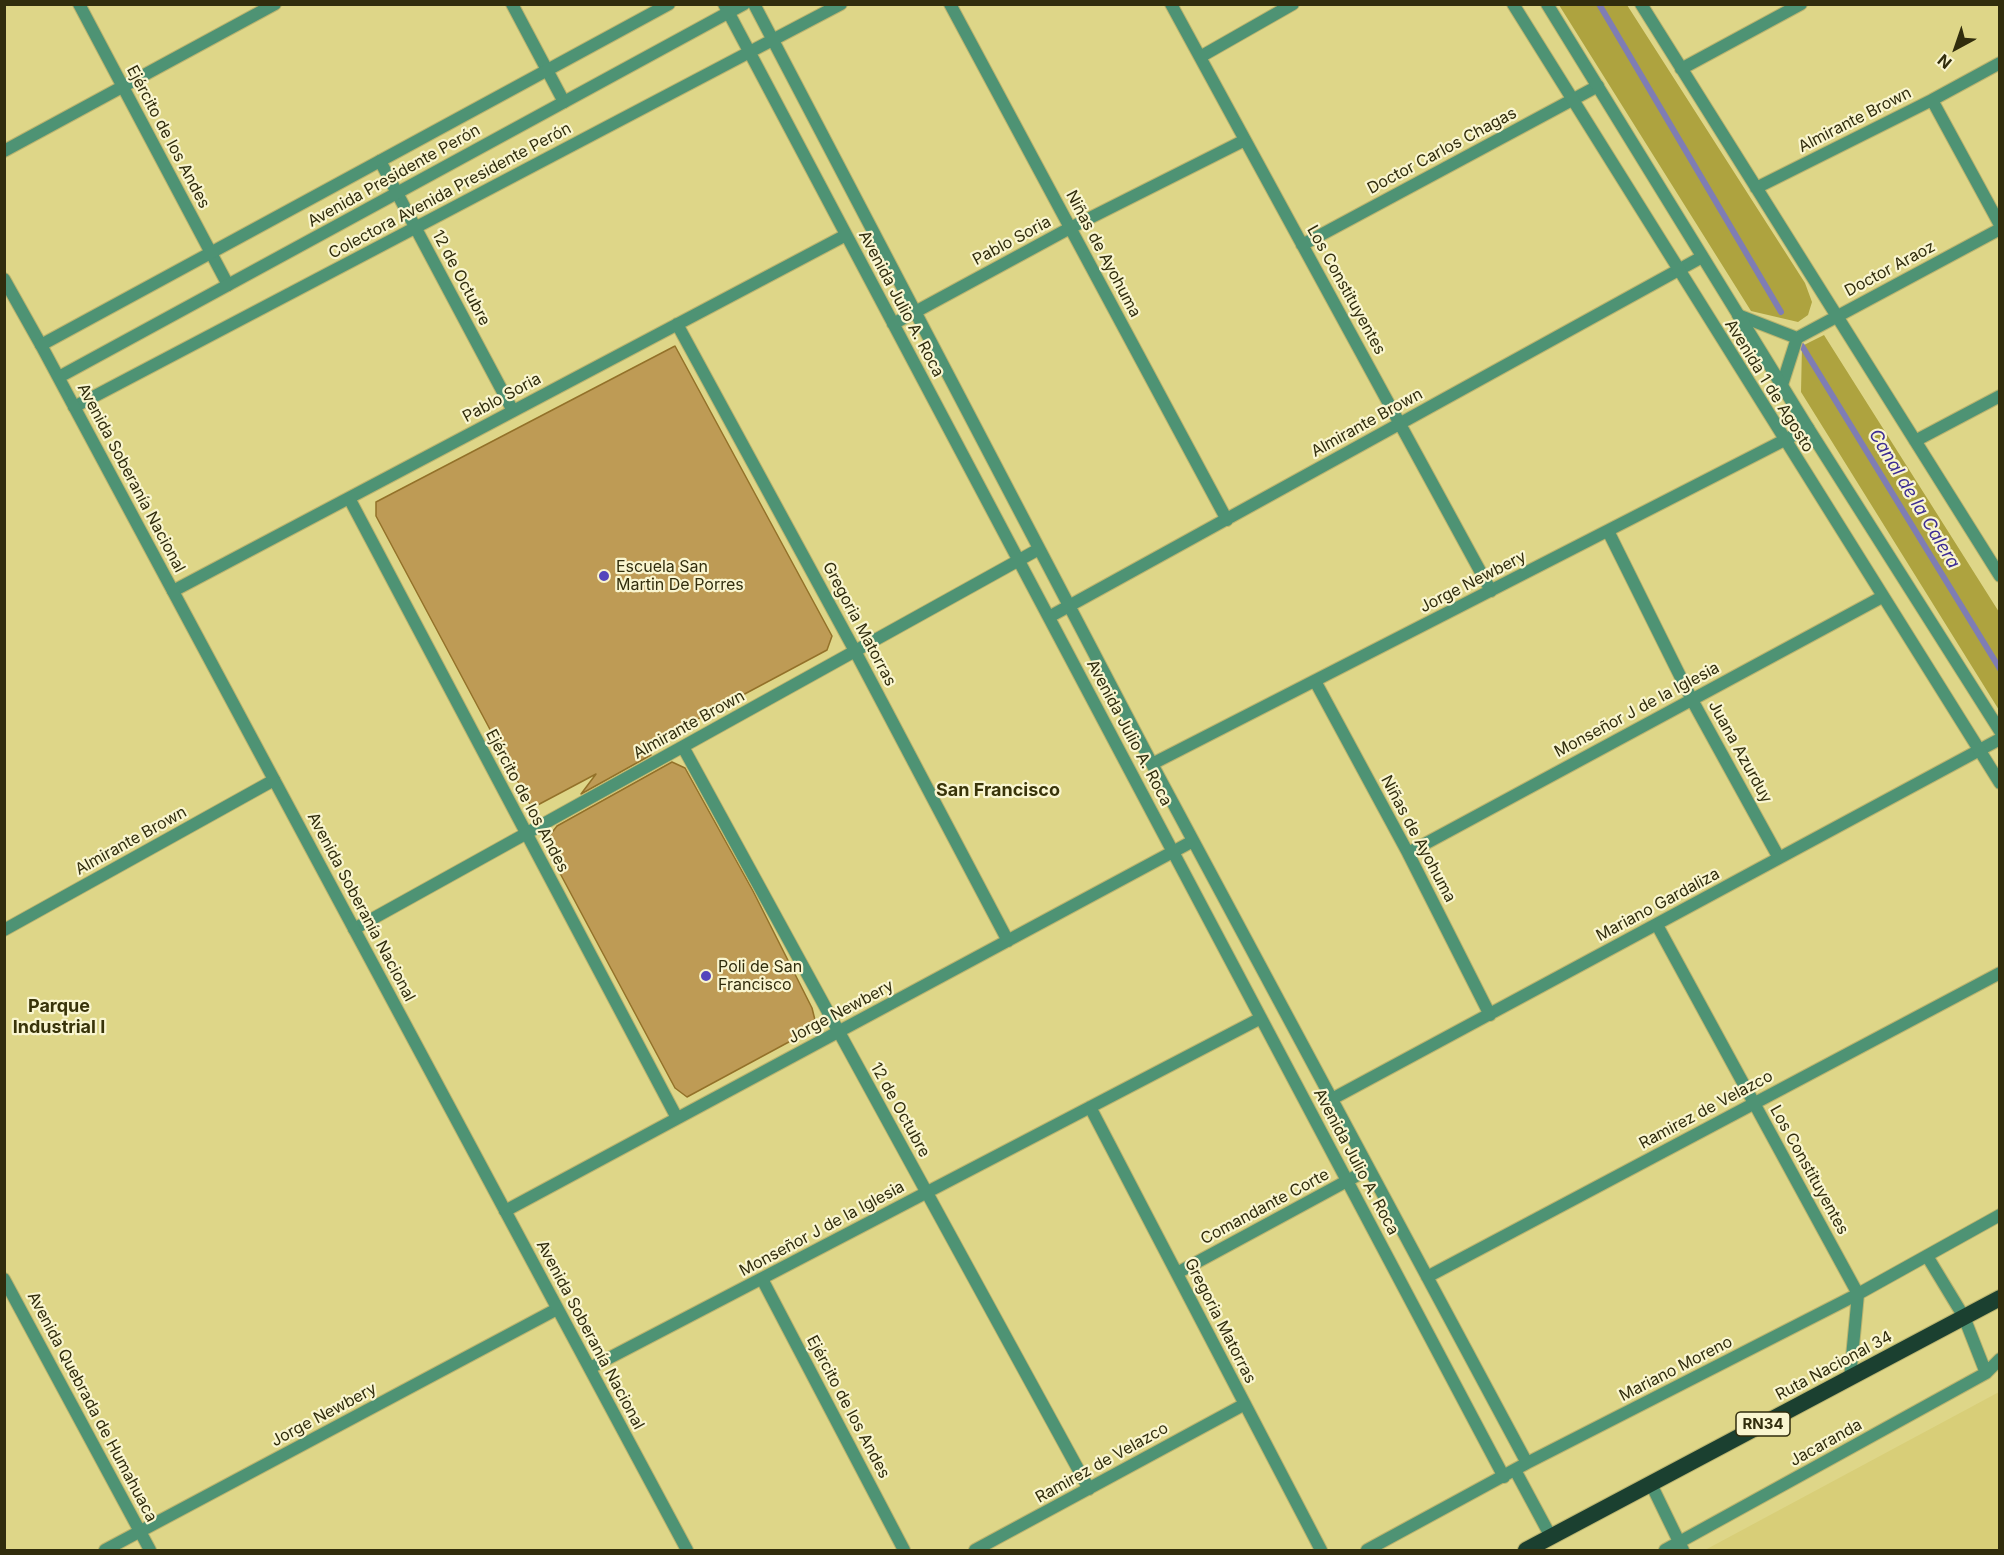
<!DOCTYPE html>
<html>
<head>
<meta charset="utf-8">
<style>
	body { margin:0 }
	#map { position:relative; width:2004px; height:1555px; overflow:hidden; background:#ded688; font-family:Inter,sans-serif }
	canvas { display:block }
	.frame { position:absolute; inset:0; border:6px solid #312d0d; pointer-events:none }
	.north { position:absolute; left:1926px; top:18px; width:60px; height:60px; -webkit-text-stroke:4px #f9f5cf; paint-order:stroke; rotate:220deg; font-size:16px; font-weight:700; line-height:24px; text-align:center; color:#312d0d }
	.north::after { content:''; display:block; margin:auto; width:21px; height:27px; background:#312d0d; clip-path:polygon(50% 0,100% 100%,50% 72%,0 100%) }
</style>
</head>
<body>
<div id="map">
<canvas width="2004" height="1555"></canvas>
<div class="frame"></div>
<div class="north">N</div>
</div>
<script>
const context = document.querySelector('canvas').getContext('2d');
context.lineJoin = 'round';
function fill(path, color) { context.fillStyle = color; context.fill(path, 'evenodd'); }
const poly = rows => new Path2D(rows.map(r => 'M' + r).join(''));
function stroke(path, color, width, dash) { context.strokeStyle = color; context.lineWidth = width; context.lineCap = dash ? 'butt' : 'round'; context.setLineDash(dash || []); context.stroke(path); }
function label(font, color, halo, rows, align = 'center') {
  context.font = font + ' Inter,sans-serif'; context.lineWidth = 4.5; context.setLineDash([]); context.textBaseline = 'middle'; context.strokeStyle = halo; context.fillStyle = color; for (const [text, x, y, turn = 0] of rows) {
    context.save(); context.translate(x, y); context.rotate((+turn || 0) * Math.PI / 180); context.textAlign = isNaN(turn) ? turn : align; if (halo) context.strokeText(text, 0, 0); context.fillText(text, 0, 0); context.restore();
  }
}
fill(poly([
	[1999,1392,1999,1550,1704,1550,1705,1550]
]), '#d8ce78');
fill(poly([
	[1559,5,1627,5,1805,283,1812,302,1808,315,1798,322,1751,311],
	[1824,335,1999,612,1999,710,1801,392,1802,346]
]), '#aea33f');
stroke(poly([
	[1599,4,1781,312],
	[1802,346,2000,669]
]), '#7f7db4', 6);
const building = poly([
	[675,346,832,636,827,650,638,751,651,755,581,794,596,774,532,808,376,516,376,502,675,346],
	[672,762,685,768,753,891,812,1008,815,1020,811,1030,687,1097,675,1088,547,849,550,835,557,826,672,762]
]);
fill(building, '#be9b55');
stroke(building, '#937129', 1.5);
const minor = poly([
	[79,4,228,285],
	[512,4,564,102],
	[724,4,1504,1477],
	[754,4,1152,764,1527,1463],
	[950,4,1227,520],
	[1171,4,1491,591],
	[1641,4,2000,576],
	[1200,57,1293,4],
	[1681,69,1801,4],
	[1932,100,2000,225],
	[4,151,275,4],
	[380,161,513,411],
	[1756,188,1932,100,2000,63],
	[1302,245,1598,86],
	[4,279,41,345],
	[1738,315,1797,338],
	[677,324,855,651,1008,941],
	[893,324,1070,228,1245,140],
	[1797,338,2000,229],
	[1782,385,1797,338],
	[74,407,841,4],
	[1915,441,2000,396],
	[349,498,677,1118],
	[1608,531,1692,700,1779,858],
	[173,591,846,235],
	[1049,617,1702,257],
	[1315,681,1408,853,1490,1015],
	[683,747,1089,1489],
	[1152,764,1808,428],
	[1408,853,1882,597],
	[1657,925,1858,1294,1850,1378],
	[354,929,1039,549],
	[4,930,274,780],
	[1332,1099,2000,739],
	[1090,1107,1321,1550],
	[505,1211,1193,841],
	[1927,1256,1964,1317,1986,1373],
	[1177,1273,1369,1169],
	[1427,1277,2000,973],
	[4,1279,150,1550],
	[762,1279,904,1550],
	[590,1368,1261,1018],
	[1515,1470,1551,1537],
	[1651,1484,1683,1550],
	[105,1550,557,1309],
	[975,1550,1245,1404],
	[1367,1550,1527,1463,1858,1294,2000,1215],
	[1665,1550,1986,1373,2000,1359]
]);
const tertiary = poly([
	[669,4,41,345,687,1550],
	[1513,4,2000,783],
	[1547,4,1808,428,2000,731],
	[59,377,744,4]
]);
const trunk = poly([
	[1526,1550,2000,1298]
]);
stroke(minor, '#bbb46f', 14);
stroke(tertiary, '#bbb46f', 14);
stroke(trunk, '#bbb46f', 18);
stroke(minor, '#4e9374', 12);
stroke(tertiary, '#4e9374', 12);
stroke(trunk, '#1b4030', 16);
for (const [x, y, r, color] of [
	[604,576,6,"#5445bc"],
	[706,976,6,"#5445bc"]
]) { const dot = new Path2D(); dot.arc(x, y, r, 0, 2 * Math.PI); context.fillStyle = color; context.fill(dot); stroke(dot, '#f9f5cf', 2); }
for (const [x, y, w] of [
	[1763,1424,54]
]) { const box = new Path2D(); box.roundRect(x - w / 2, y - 12, w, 24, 4.5); context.fillStyle = '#f9f5cf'; context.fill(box); stroke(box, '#312d0d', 1.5); }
label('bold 15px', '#312d0d', null, [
	["RN34",1763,1424]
]);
label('16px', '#312d0d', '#f9f5cf', [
	["Almirante Brown",1855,120,-27],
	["Ejército de los Andes",168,137,62],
	["Doctor Carlos Chagas",1442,151,-28],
	["Avenida Presidente Perón",394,176,-29],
	["Colectora Avenida Presidente Perón",450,191,-28],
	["Pablo Soria",1012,241,-28],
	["Niñas de Ayohuma",1103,254,62],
	["Doctor Araoz",1890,269,-28],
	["12 de Octubre",461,278,62],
	["Los Constituyentes",1346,290,61],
	["Avenida Julio A. Roca",901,304,62],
	["Avenida 1 de Agosto",1769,386,58],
	["Pablo Soria",502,398,-28],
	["Almirante Brown",1367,423,-29],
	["Avenida Soberanía Nacional",131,478,62],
	["Jorge Newbery",1473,582,-27],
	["Gregoria Matorras",859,624,62],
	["Monseñor J de la Iglesia",1637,710,-28],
	["Almirante Brown",689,725,-29],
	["Avenida Julio A. Roca",1129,733,62],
	["Juana Azurduy",1740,752,61],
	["Ejército de los Andes",527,801,62],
	["Niñas de Ayohuma",1418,839,62],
	["Almirante Brown",131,841,-29],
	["Mariano Gardaliza",1658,905,-28],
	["Avenida Soberanía Nacional",361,907,62],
	["Jorge Newbery",841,1012,-28],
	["12 de Octubre",900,1110,61],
	["Ramirez de Velazco",1706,1110,-28],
	["Avenida Julio A. Roca",1356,1162,62],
	["Los Constituyentes",1809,1170,61],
	["Comandante Corte",1265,1207,-28],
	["Monseñor J de la Iglesia",822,1229,-28],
	["Gregoria Matorras",1220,1321,63],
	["Avenida Soberanía Nacional",590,1335,62],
	["Ruta Nacional 34",1834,1366,-28],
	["Mariano Moreno",1676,1369,-27],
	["Avenida Quebrada de Humahuaca",92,1407,62],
	["Ejército de los Andes",848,1407,62],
	["Jorge Newbery",324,1415,-28],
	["Jacaranda",1826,1443,-29],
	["Ramirez de Velazco",1102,1463,-29]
]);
label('16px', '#312d0d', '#f9f5cf', [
	["Escuela San",616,567],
	["Martin De Porres",616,585],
	["Poli de San",718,967],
	["Francisco",718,985]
], 'left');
label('italic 18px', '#3e2e95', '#f9f5cf', [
	["Canal de la Calera",1914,499,59]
]);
label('bold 18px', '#383309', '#f9f5cf', [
	["San Francisco",998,791],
	["Parque",59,1007],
	["Industrial I",59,1028]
]);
</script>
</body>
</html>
